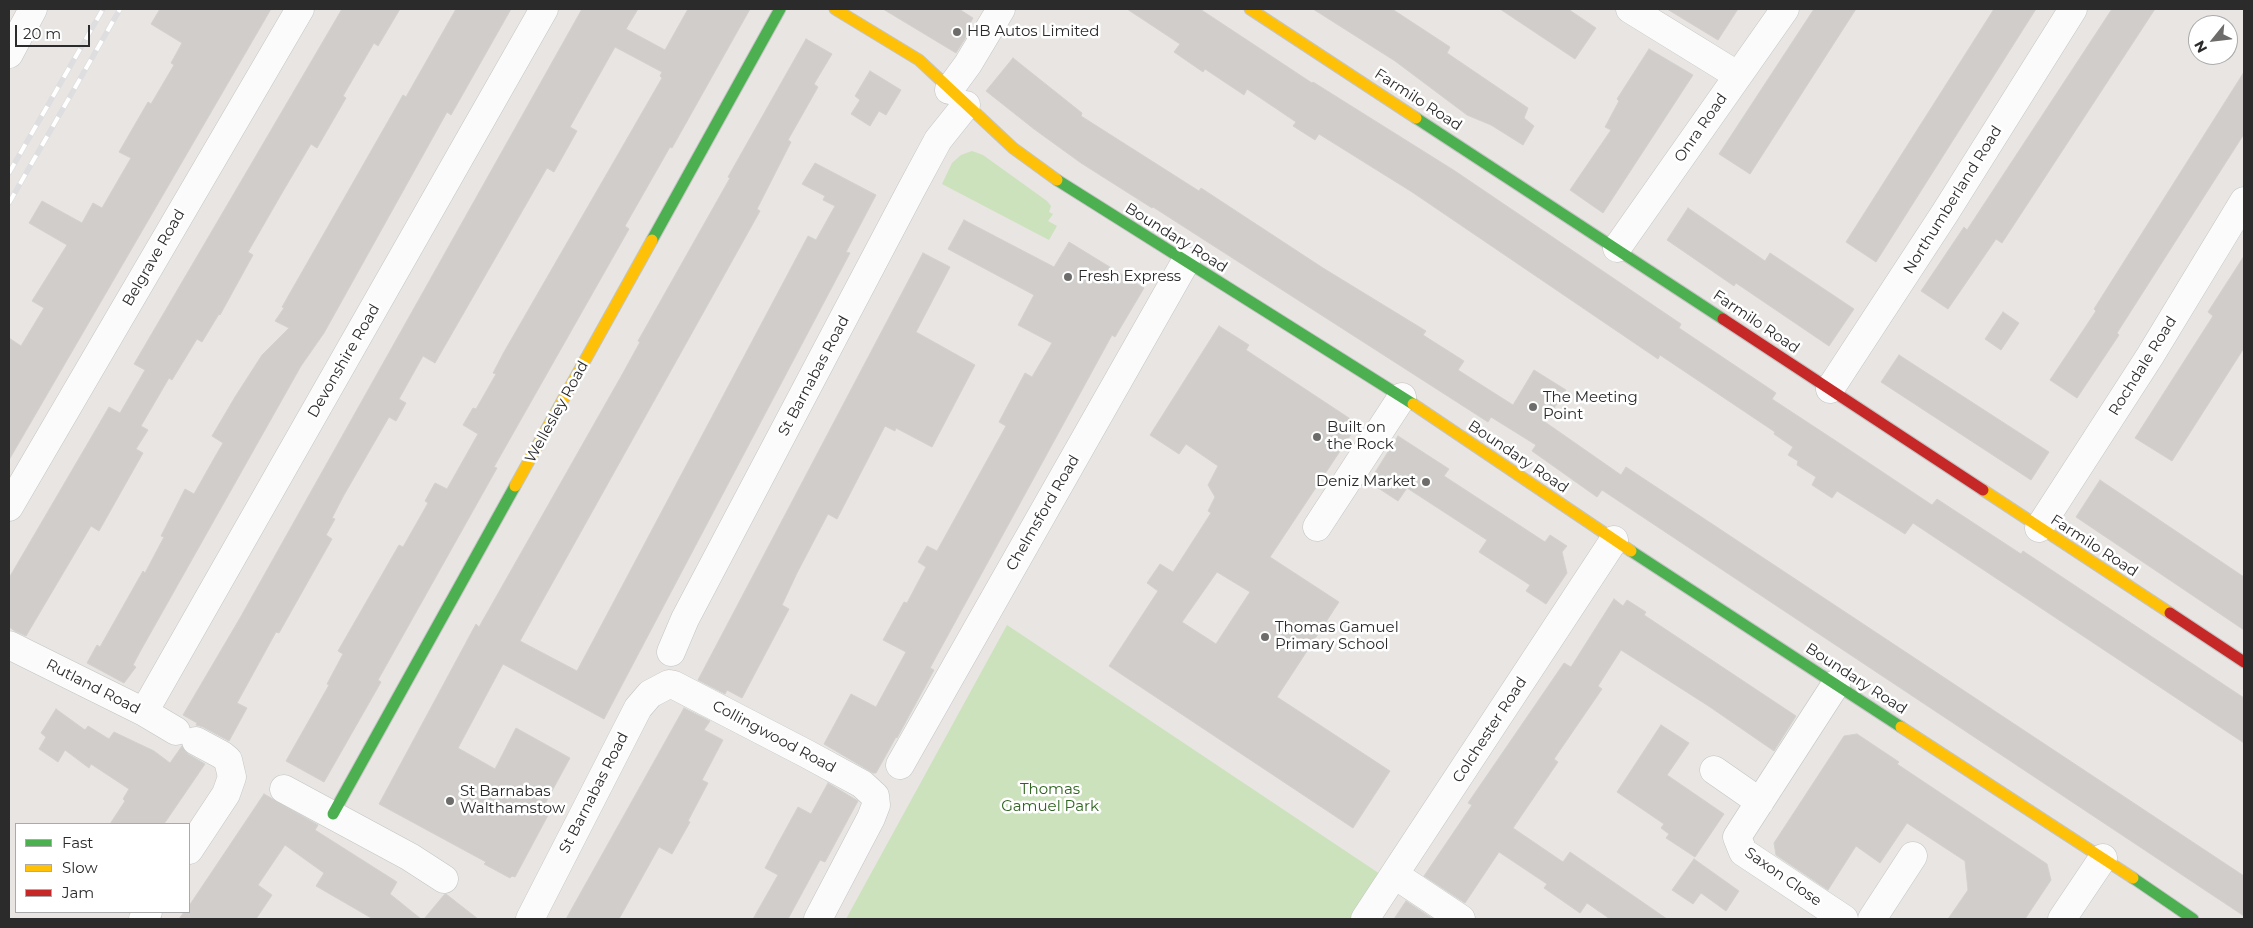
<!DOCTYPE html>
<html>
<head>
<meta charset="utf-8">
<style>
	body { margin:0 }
	#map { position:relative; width:2253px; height:928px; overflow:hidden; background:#e8e5e2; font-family:Montserrat,sans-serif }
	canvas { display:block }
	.frame { position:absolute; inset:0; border:10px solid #2b2b2b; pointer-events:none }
	.legend { position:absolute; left:15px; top:823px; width:175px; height:90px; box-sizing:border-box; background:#fff; border:1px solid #aaa; margin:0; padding:6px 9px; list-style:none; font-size:15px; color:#2b2b2b }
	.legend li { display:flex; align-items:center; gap:10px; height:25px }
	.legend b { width:25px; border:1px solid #aaa }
	.north { position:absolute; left:2188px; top:15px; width:50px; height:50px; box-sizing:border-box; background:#fff; border:1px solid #aaa; border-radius:50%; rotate:241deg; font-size:14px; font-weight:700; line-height:20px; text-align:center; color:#2b2b2b }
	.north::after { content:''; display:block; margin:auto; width:18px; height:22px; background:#6d6c6b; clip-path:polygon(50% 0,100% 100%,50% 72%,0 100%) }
	.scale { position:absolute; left:15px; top:25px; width:75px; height:22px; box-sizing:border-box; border:2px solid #2b2b2b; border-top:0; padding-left:6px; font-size:15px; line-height:18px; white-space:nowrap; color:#2b2b2b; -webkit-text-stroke:4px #fff; paint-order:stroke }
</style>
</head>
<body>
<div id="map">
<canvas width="2253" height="928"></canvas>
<div class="frame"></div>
<ul class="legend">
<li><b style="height:6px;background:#4caf50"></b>Fast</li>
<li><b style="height:6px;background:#ffc107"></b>Slow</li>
<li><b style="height:6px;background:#c62828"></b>Jam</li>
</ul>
<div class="north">N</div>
<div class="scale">20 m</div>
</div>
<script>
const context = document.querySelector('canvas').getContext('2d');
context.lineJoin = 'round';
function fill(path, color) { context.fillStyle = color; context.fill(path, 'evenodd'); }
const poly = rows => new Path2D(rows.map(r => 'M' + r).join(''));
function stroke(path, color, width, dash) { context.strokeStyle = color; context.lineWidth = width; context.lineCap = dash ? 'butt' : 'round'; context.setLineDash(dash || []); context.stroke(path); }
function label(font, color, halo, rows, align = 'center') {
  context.font = font + ' Montserrat,sans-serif'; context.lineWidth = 5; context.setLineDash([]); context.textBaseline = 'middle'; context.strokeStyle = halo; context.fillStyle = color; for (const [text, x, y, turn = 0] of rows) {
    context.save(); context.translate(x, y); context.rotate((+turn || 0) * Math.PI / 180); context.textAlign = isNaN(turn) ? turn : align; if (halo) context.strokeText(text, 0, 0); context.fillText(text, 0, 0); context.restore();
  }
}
fill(poly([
	[972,151,983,155,1047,201,1051,206,1049,212,1053,214,1048,221,1057,226,1049,240,942,184,952,163,961,155],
	[1007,625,1380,874,1350,919,846,919]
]), '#cce2bc');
const building = poly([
	[160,9,271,9,9,460,9,338,21,346,44,308,32,301,67,245,29,223,42,201,82,223,93,203,102,208,131,158,119,152,148,102,151,104,174,65,171,63,182,43,151,24,160,9],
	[342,9,400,9,378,46,374,43,343,96,346,98,317,148,311,144,282,193,248,252,253,255,220,315,219,314,202,342,197,339,172,380,169,378,141,426,148,430,136,449,143,453,99,531,91,526,26,636,15,631,9,627,9,578,109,407,120,413,145,370,134,364,342,9],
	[456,9,511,9,451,115,447,112,324,333,301,366,141,650,133,665,136,667,124,683,87,663,97,645,100,647,143,571,145,573,164,537,161,536,185,489,194,494,212,462,223,443,212,436,235,397,262,355,289,328,275,321,284,308,282,307,403,95,406,97,456,9],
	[582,9,638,9,626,29,665,50,688,9,750,9,672,148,670,147,625,226,629,229,494,467,497,468,378,680,381,682,324,782,286,761,329,685,327,684,343,654,338,651,399,545,403,547,428,503,425,501,435,483,447,489,478,434,463,425,473,408,476,409,496,374,493,373,504,352,662,78,660,76,662,72,615,47,570,127,577,131,554,172,547,168,435,363,423,356,399,399,406,403,396,421,389,417,344,495,332,518,335,519,326,535,332,539,279,633,276,632,237,703,247,708,229,741,203,727,196,725,197,723,183,715,240,618,582,9],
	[883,9,959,9,973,18,968,27,971,29,956,53,883,9],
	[1127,9,1200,9,1312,83,1313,82,1455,171,1681,324,1679,328,1776,393,1772,399,1839,443,1932,505,1937,499,2021,554,2023,551,2244,698,2244,743,1913,523,1905,534,1837,491,1832,498,1812,485,1816,477,1797,465,1798,461,1788,455,1793,447,1774,434,1775,432,1660,355,1658,359,1412,192,1319,134,1315,140,1293,126,1296,122,1247,89,1244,95,1205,69,1203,72,1174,52,1180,44,1127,9],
	[1313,9,1392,9,1450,47,1447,53,1528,108,1524,118,1534,126,1523,145,1491,125,1467,115,1395,61,1313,9],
	[1500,9,1568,9,1596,28,1575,59,1500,9],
	[1667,9,1738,9,1718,40,1667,9],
	[1814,9,1856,9,1750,174,1719,154,1814,9],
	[1994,9,2036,9,1876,262,1846,242,1994,9],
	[2112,9,2155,9,2002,243,1996,239,1948,309,1921,291,1964,227,1967,230,2112,9],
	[806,39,832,54,814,84,818,87,788,140,791,142,757,209,760,211,520,641,577,671,808,236,816,240,835,206,823,200,825,196,802,184,815,163,876,195,846,252,850,253,604,719,503,664,458,748,495,769,516,728,570,758,546,802,553,806,515,877,512,876,510,878,484,864,486,862,379,804,476,624,479,627,623,373,640,342,638,341,730,178,728,177,806,39],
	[1649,49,1693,75,1603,213,1570,190,1611,130,1605,127,1619,101,1617,99,1649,49],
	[1013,58,1082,113,1081,116,1199,191,1201,188,1323,268,1426,331,1423,335,1464,361,1458,370,1513,405,1534,370,1566,390,1545,422,1621,475,1626,467,2244,876,2244,916,1602,490,1597,497,1532,451,1536,445,1491,417,1488,422,1153,207,1152,208,1081,163,1034,129,986,91,1013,58],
	[870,71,901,90,886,115,879,111,870,126,851,114,860,100,855,96,870,71],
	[2244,72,2244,134,2117,333,2119,335,2077,398,2050,380,2096,311,2094,309,2244,72],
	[1688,208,1765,261,1770,253,1854,309,1829,346,1736,283,1734,286,1667,240,1688,208],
	[964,220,1054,267,1069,242,1144,288,1115,337,1112,335,930,668,934,670,897,738,896,737,876,773,873,773,824,744,851,694,876,707,906,652,883,640,904,602,907,603,926,567,918,562,927,546,937,551,1006,426,999,422,1025,373,1032,377,1052,343,1018,325,1034,295,948,249,964,220],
	[923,253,950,267,916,332,975,365,932,447,896,428,895,431,885,426,837,519,828,514,797,573,782,605,789,609,742,698,727,690,725,694,698,680,923,253],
	[2244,256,2244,348,2172,461,2135,438,2213,316,2208,312,2244,256],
	[2003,312,2019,323,2001,350,1985,339,2003,312],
	[1219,326,1249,345,1246,350,1358,424,1270,557,1339,602,1277,697,1390,771,1353,828,1109,666,1158,591,1147,583,1160,564,1173,572,1211,513,1208,511,1215,497,1208,485,1218,466,1186,444,1179,454,1150,435,1219,326],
	[1217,572,1250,592,1216,644,1182,622,1217,572],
	[1899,355,2049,452,2031,480,1881,382,1899,355],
	[1398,436,1449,469,1444,476,1464,489,1545,542,1550,535,1567,546,1562,552,1567,573,1546,604,1526,591,1530,585,1479,552,1487,540,1407,488,1398,501,1369,482,1398,436],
	[2100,480,2244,577,2244,630,2076,517,2100,480],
	[1614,599,1623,606,1627,600,1646,612,1644,615,1796,716,1774,751,1710,707,1621,650,1598,686,1602,689,1554,759,1558,762,1513,828,1563,862,1570,852,1667,919,1610,919,1587,903,1580,913,1544,888,1547,884,1499,852,1465,903,1424,876,1472,805,1468,803,1564,663,1571,667,1614,599],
	[684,708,710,721,704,730,723,740,702,780,708,783,688,821,690,822,672,854,659,847,619,919,566,919,684,708],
	[56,709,85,730,88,726,109,739,114,732,154,751,170,763,182,746,188,754,205,764,164,824,110,824,125,801,123,799,129,789,91,764,89,768,65,750,58,762,39,749,46,737,41,733,56,709],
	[1661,725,1689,743,1667,775,1724,814,1695,857,1666,838,1669,834,1661,828,1664,824,1617,792,1661,725],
	[1857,734,1899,762,1897,764,2047,864,2051,880,2025,919,1948,919,1968,890,1965,861,1907,823,1880,863,1856,846,1828,890,1776,855,1774,843,1844,736,1857,734],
	[828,783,858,801,845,825,825,862,820,860,788,919,753,919,778,875,765,868,776,847,798,807,811,814,828,783],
	[264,794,318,825,315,830,397,882,390,894,421,919,373,919,316,886,324,873,285,845,258,885,272,895,256,919,179,919,184,912,189,912,189,906,264,794],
	[1694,859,1739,891,1726,911,1701,893,1693,904,1672,890,1694,859],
	[446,894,478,919,424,919,444,895,446,894],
	[1406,901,1433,919,1394,919,1406,901]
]);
fill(building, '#d0cdcb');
stroke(building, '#d3d1ce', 1);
const street = poly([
	[1630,9,1737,75],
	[9,54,33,9],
	[949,90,968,64,1001,9],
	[1617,248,1785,9],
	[1830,389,1945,213,2073,9],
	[9,507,300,9],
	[1317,527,1402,397],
	[2039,528,2150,356,2244,201],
	[9,645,144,712,176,731],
	[671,652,685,619,910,192,938,140,966,105],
	[1836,684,1737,837,1743,852,1844,919],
	[144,712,544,9],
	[900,765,1186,261],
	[1714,770,1760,802],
	[284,789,410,857,444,879],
	[189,850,226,794,232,777,228,760,222,755,196,741],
	[1395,875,1461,919],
	[143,919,148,912],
	[530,919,638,708,650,694,669,684,674,685,807,754,862,784,875,796,876,805,871,818,818,919],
	[1365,919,1614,540],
	[1872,919,1913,856],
	[2062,919,2103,858]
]);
const fast = poly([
	[1416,118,1723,319],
	[1057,180,1413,404],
	[652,240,780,9],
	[1631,551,1901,727],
	[333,814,515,486],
	[2133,878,2193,919]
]);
const slow = poly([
	[835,9,919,60,1013,148,1057,180],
	[1250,9,1416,118],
	[1413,404,1631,551],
	[515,486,652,240],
	[1983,490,2170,613],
	[1901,727,2133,878]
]);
const jam = poly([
	[1723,319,1983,490],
	[2170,613,2244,662]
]);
stroke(street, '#c4c4c4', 29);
stroke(fast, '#c4c4c4', 13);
stroke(slow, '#c4c4c4', 13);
stroke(jam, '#c4c4c4', 13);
stroke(street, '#fcfbfb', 28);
stroke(fast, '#4caf50', 11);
stroke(slow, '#ffc107', 11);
stroke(jam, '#c62828', 11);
const rail = poly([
	[9,173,103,9],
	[9,203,120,9]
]);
stroke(rail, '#dedddf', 5.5);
stroke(rail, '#fff', 4, [11]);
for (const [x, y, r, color] of [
	[957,32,5,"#6d6c6b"],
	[1068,277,5,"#6d6c6b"],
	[1533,407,5,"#6d6c6b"],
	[1317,437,5,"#6d6c6b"],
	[1426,482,5,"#6d6c6b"],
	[1265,637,5,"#6d6c6b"],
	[450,801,5,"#6d6c6b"]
]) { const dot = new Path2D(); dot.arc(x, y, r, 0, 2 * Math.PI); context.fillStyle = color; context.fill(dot); stroke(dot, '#fff', 2); }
label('15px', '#2b2b2b', '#fff', [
	["HB Autos Limited",967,32],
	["Fresh Express",1078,277],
	["The Meeting",1543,398],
	["Point",1543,415],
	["Built on",1327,428],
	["the Rock",1327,445],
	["Deniz Market",1416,482,"right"],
	["Thomas Gamuel",1275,628],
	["Primary School",1275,645],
	["St Barnabas",460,792],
	["Walthamstow",460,809]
], 'left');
label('15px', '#2b2b2b', '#fff', [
	["Farmilo Road",1418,100,33],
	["Onra Road",1701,128,-55],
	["Northumberland Road",1953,200,-58],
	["Boundary Road",1176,238,32],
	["Belgrave Road",154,258,-60],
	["Farmilo Road",1756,322,34],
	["Devonshire Road",344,361,-60],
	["Rochdale Road",2143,366,-58],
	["St Barnabas Road",814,376,-62],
	["Wellesley Road",557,412,-61],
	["Boundary Road",1518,457,34],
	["Chelmsford Road",1043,513,-60],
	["Farmilo Road",2094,546,33],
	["Boundary Road",1856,679,33],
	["Rutland Road",93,687,27],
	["Colchester Road",1490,730,-57],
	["Collingwood Road",774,737,28],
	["St Barnabas Road",594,793,-63],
	["Saxon Close",1783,877,35]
]);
label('15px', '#2f651e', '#fff', [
	["Thomas",1050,790],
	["Gamuel Park",1050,807]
]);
</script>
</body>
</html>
